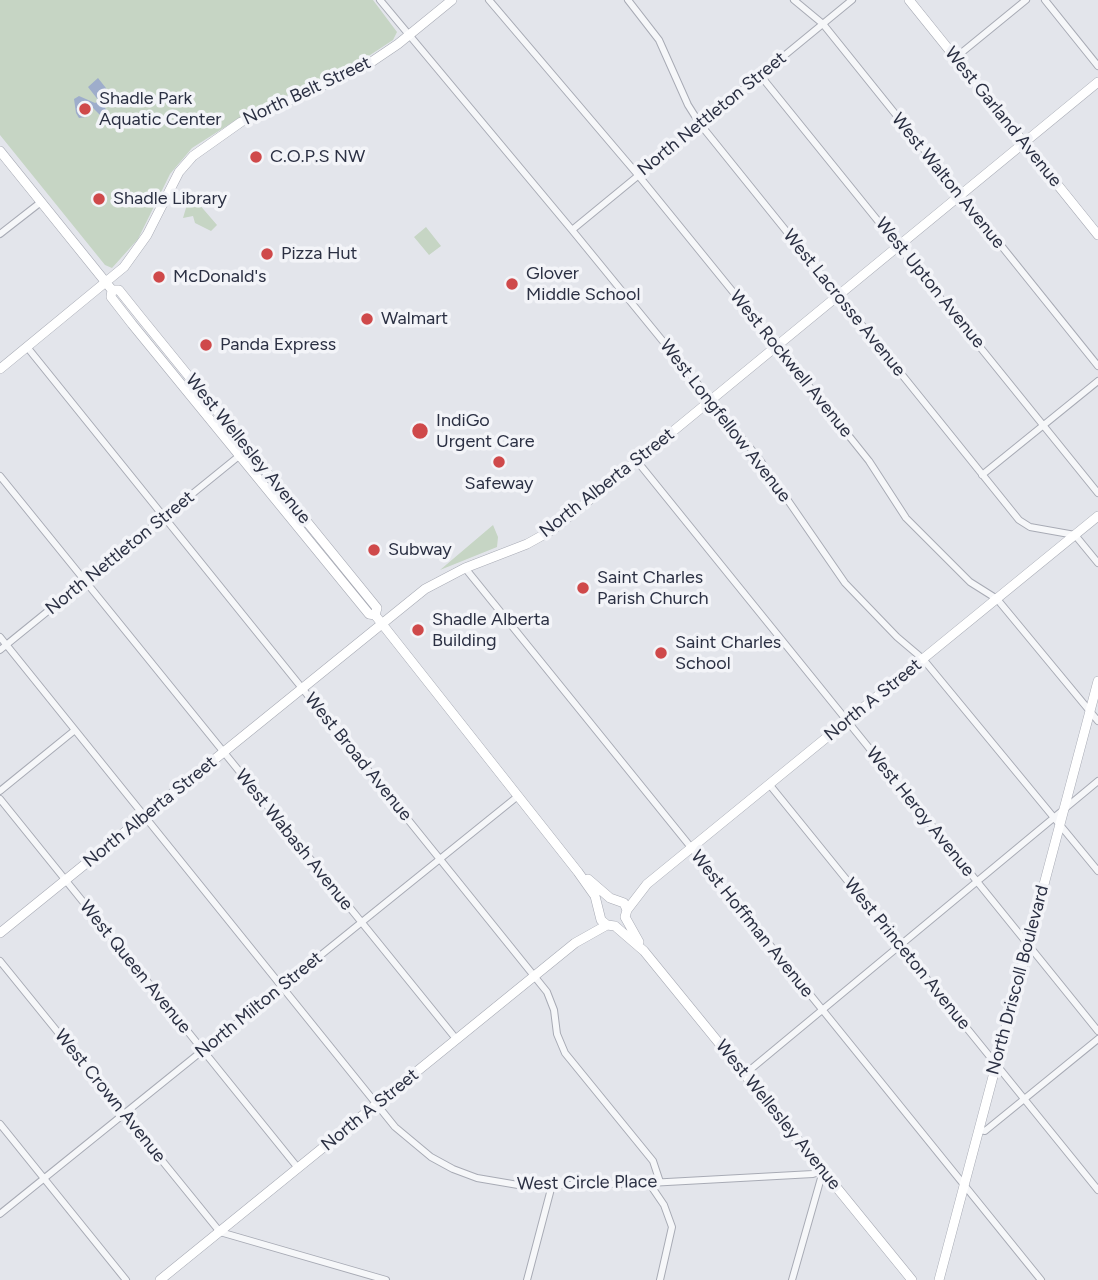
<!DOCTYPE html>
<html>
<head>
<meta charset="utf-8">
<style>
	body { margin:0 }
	canvas { display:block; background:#e3e5eb }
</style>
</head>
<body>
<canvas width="1098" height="1280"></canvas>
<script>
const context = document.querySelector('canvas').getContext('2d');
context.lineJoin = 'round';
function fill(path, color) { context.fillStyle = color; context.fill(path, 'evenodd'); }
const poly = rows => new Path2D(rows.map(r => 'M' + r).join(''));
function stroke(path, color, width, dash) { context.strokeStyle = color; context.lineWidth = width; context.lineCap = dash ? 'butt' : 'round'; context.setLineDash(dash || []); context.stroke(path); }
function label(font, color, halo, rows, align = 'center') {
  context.font = font + ' Figtree,sans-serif'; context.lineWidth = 7; context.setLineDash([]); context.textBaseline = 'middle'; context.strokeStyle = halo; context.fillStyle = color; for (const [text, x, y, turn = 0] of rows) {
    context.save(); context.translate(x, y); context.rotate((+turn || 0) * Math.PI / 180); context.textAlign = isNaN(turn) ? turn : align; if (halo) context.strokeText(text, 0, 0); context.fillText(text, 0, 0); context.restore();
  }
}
fill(poly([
	[0,0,373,0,397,32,393,40,361,61,341,72,247,113,192,148,170,174,138,239,112,268,105,265,0,135],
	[192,196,217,225,211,231,195,223,193,216,183,218,189,198],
	[426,227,441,246,429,255,414,237],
	[493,525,498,537,497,547,440,570]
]), '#c6d5c4');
fill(poly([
	[98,78,113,97,103,105,107,111,101,116,93,108,87,117,79,118,76,113,74,99,79,96,95,103,99,101,88,87]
]), '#9eadcb');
const street = poly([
	[380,0,572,230,760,460,845,583,897,637,923,659,1098,871],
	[489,0,638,175,777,346,869,461,906,518,970,582,997,599,1098,721],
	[628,0,659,40,688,105,700,124,1019,520,1030,527,1075,535,1098,563],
	[794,0,823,24,1098,366],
	[1045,0,1098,66],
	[955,58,1026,0],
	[760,75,1098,493],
	[572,230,852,0],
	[0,234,41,202],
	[27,347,547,992,554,1010,557,1034,565,1053,653,1161,660,1182],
	[637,461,1098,1031],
	[982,475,1098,381],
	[0,476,457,1040],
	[465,568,1041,1280],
	[0,637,395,1127,431,1157,453,1169,477,1178,524,1186,649,1183,813,1174,823,1171],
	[0,650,239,456],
	[769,784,1098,1190],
	[0,791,75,730],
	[0,799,298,1168],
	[0,961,220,1232,386,1280],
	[745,1074,1098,781],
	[0,1124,126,1280],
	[979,1130,985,1131,1098,1039],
	[649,1183,664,1205,672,1227,660,1280],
	[0,1214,518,796],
	[527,1280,552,1185],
	[792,1280,823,1171]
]);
const secondary = poly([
	[909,0,1098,235],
	[0,151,112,290,111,297,132,324,369,614,375,615,578,872,595,896,601,920,607,925,615,926,644,951,912,1280],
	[112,290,119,290,139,315,377,608,375,615],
	[0,369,124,267,147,235,179,172,193,156,241,122,364,67,398,44,452,0],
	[588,879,610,898,624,903,627,910,625,917,639,942],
	[627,910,647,884,1098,516],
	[0,933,425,589,465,568,527,544,554,529,1098,82],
	[160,1280,575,943,607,925],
	[939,1280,1098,681]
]);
stroke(street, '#a8abb5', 8);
stroke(secondary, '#a8abb5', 10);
stroke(street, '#f6f7f9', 6);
stroke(secondary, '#fff', 9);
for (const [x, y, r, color] of [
	[85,109,7,"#cf494a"],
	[256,157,7,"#cf494a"],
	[99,199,7,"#cf494a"],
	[267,254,7,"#cf494a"],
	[159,277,7,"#cf494a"],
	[512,284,7,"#cf494a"],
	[367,319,7,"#cf494a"],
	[206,345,7,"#cf494a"],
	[420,431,9,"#cf494a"],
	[499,462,7,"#cf494a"],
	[374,550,7,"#cf494a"],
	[583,588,7,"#cf494a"],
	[418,630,7,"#cf494a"],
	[661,653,7,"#cf494a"]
]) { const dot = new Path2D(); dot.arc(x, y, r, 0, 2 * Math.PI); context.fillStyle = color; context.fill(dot); stroke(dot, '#f3f4f8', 2.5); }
label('18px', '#2b3043', '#f3f4f8', [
	["North Belt Street",307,91,-25],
	["North Nettleton Street",712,114,-39],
	["West Garland Avenue",1003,117,51],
	["West Walton Avenue",948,181,51],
	["West Upton Avenue",930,283,51],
	["West Lacrosse Avenue",844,303,51],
	["West Rockwell Avenue",791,364,51],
	["West Longfellow Avenue",725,421,52],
	["West Wellesley Avenue",248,449,51],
	["North Alberta Street",607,483,-38],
	["North Nettleton Street",120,553,-39],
	["North A Street",873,700,-39],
	["West Broad Avenue",358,757,51],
	["North Alberta Street",150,812,-39],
	["West Heroy Avenue",920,812,51],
	["West Wabash Avenue",294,840,51],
	["West Hoffman Avenue",752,924,51],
	["West Princeton Avenue",907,954,51],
	["West Queen Avenue",135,967,51],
	["North Driscoll Boulevard",1018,980,-75],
	["North Milton Street",259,1005,-39],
	["West Crown Avenue",110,1096,51],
	["North A Street",370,1110,-39],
	["West Wellesley Avenue",778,1115,51],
	["West Circle Place",587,1183,-1]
]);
label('18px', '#2b3043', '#f3f4f8', [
	["Shadle Park",99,99],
	["Aquatic Center",99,120],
	["C.O.P.S NW",270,157],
	["Shadle Library",113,199],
	["Pizza Hut",281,254],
	["Glover",526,274],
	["Middle School",526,295],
	["McDonald's",173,277],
	["Walmart",381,319],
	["Panda Express",220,345],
	["IndiGo",436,421],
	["Urgent Care",436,442],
	["Safeway",499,484,"center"],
	["Subway",388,550],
	["Saint Charles",597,578],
	["Parish Church",597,599],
	["Shadle Alberta",432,620],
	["Building",432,641],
	["Saint Charles",675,643],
	["School",675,664]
], 'left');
</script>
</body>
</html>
